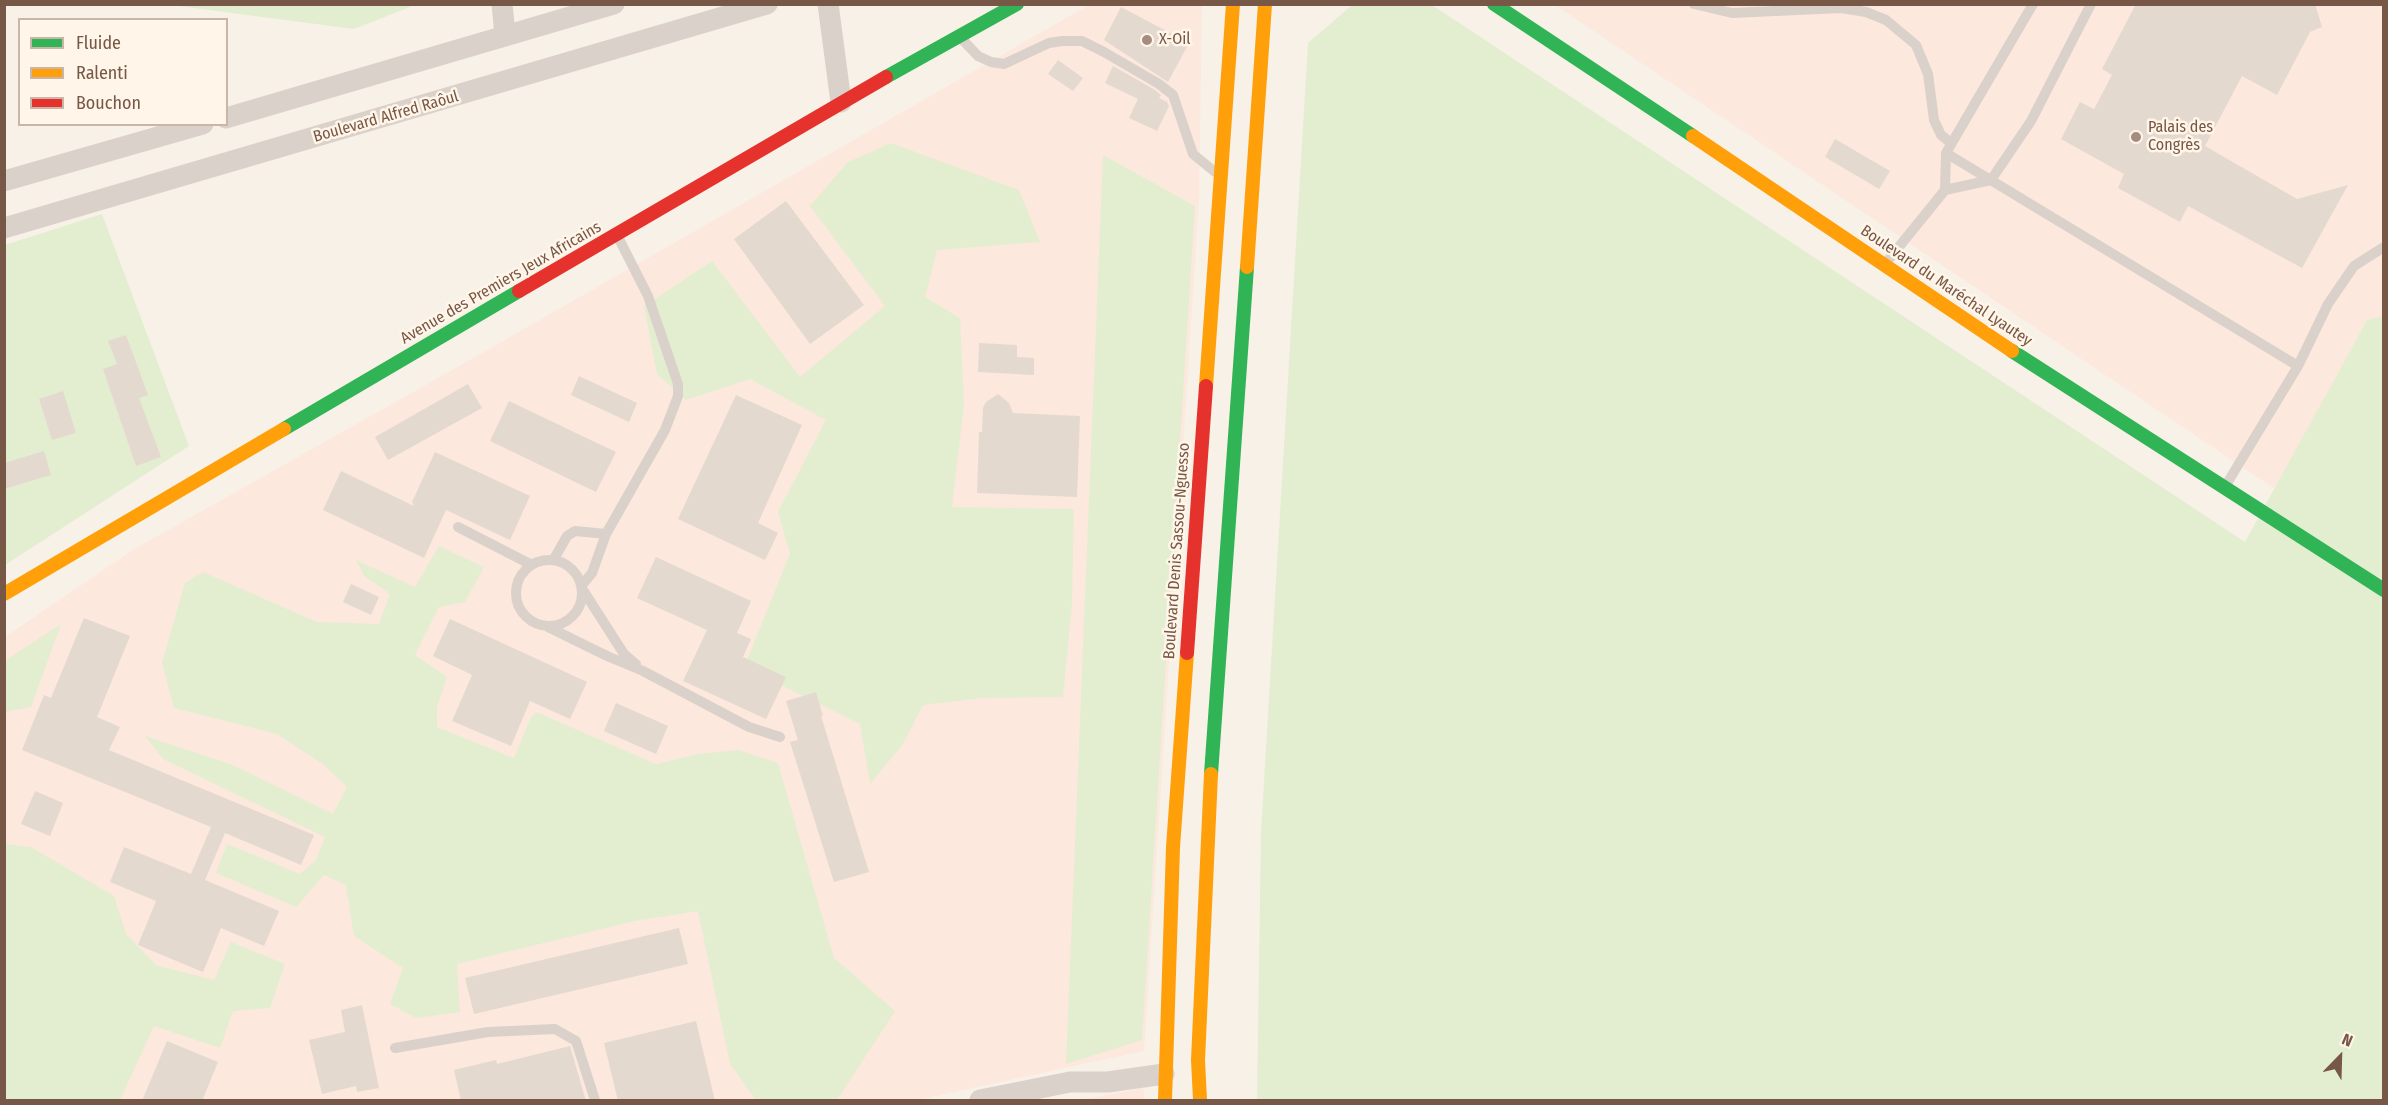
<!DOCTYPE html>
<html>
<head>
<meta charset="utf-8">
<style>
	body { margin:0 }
	#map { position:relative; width:2388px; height:1105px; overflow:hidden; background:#f8f1e7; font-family:"Fira Sans Condensed",sans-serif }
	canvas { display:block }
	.frame { position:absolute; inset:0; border:6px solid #775746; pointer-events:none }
	.legend { position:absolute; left:18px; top:18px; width:210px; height:108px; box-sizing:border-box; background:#fff6e9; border:2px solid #c9b6a8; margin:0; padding:8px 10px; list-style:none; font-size:18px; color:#775746 }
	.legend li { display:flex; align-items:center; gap:12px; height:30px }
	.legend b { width:30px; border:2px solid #c9b6a8 }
	.north { position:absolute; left:2310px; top:1027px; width:60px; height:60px; -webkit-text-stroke:4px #fff6e9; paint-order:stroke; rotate:23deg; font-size:16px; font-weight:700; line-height:24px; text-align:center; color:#775746 }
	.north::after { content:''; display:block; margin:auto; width:21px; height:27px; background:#775746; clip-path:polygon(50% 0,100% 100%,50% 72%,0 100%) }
</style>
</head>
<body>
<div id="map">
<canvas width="2388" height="1105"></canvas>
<div class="frame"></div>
<ul class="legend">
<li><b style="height:8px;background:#30b455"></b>Fluide</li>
<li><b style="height:8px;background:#ff9f0a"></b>Ralenti</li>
<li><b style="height:8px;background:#e5322d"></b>Bouchon</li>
</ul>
<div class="north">N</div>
</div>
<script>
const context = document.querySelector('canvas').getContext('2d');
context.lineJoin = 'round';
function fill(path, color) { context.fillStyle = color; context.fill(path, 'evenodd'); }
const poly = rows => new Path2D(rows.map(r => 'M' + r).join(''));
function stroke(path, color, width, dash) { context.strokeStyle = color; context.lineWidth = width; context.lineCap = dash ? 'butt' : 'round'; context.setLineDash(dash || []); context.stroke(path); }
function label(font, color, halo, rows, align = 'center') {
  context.font = font + ' "Fira Sans Condensed",sans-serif'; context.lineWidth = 5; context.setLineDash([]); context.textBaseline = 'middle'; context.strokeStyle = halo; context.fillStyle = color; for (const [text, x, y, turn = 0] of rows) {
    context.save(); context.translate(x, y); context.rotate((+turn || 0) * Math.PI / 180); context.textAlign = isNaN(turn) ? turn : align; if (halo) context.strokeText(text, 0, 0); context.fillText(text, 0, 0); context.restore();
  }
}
fill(poly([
	[1089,5,1202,5,1199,200,1144,1051,917,1100,5,1100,5,637,131,551,470,360],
	[1555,5,2383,5,2383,316,2367,320,2275,489],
	[1143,1088,1145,1100,1081,1100]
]), '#fce8dd');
fill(poly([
	[171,5,415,5,354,29],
	[1352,5,1432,5,2245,542,2367,320,2383,316,2383,1100,1257,1100,1261,832,1308,43],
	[891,143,1019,190,1040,242,937,250,925,297,960,318,964,405,952,507,1074,509,1072,604,1063,697,983,698,923,705,903,744,870,784,860,724,744,667,790,554,778,512,826,420,750,379,686,400,657,374,644,306,712,261,800,377,885,306,810,206,848,162],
	[1103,155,1195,206,1142,1040,1066,1064],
	[102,214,189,446,5,565,5,245],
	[439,546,484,567,465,602,439,607,415,655,447,677,437,707,437,727,514,758,531,717,536,712,656,764,698,754,739,750,778,763,834,958,895,1011,837,1100,756,1100,730,1064,698,911,635,921,457,964,460,1012,416,1018,390,1004,403,968,354,936,346,885,324,875,296,907,216,873,227,844,300,874,316,860,325,837,163,759,145,736,233,765,333,814,347,787,323,764,277,734,174,708,162,663,185,583,203,572,317,622,379,624,390,594,364,576,356,560,415,587],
	[61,624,31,707,5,712,5,661],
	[5,844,31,847,114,896,126,934,156,965,214,980,231,942,285,964,270,1008,233,1011,220,1048,154,1026,120,1100,5,1100]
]), '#e3eed1');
fill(poly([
	[2136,4,2315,4,2322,27,2310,32,2277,95,2242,76,2205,146,2297,199,2348,185,2302,268,2188,206,2180,222,2118,188,2124,174,2061,139,2080,102,2094,109,2112,75,2102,69],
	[1121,7,1189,43,1168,82,1104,40],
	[1058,60,1083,78,1073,91,1048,74],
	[1113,66,1155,90,1161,95,1159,98,1167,102,1169,106,1157,131,1129,118,1138,99,1105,83],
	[1835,139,1890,171,1879,189,1825,157],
	[786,201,864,305,810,344,734,239],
	[126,335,148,395,139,398,161,457,136,466,103,369,117,364,108,341],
	[979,343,1017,345,1017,357,1034,358,1034,375,978,372],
	[579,376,637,403,629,422,571,395],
	[468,384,482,408,388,460,375,437],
	[63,391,76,433,52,440,39,399],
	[998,394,1009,403,1013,413,1080,416,1077,497,977,493,979,432,982,432,983,408,986,402],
	[736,395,802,425,758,523,778,533,765,560,678,519],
	[509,401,616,452,596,492,490,441],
	[44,451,51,475,4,489,4,463],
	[435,452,530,496,510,540,446,510,424,558,323,510,341,471,414,506,412,502],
	[656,557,751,601,737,633,751,639,743,657,786,677,766,719,683,681,707,630,637,598],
	[351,584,379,597,371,615,343,602],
	[84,618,130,636,97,717,120,727,109,750,314,835,301,865,225,833,205,880,279,911,264,946,221,928,203,972,138,945,156,901,110,882,124,847,191,874,211,827,22,750,44,695,51,698],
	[450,619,587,682,570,719,530,701,511,746,452,721,472,675,433,656],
	[816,692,823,716,821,716,869,872,834,882,790,742,798,740,786,701],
	[616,703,668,726,656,754,604,731],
	[35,791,63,803,50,836,21,824],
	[679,928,688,964,474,1014,465,978],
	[362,1005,379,1088,357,1092,356,1086,322,1094,309,1040,345,1032,341,1010],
	[696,1021,715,1101,618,1101,604,1043],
	[167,1041,218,1062,202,1101,142,1101],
	[570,1046,586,1101,461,1101,454,1070,496,1060,497,1064]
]), '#e4d9cf');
stroke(poly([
	[1694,4,1732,13,1841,8,1866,12,1886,20,1916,45,1928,74,1934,120,1941,135,1951,143],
	[961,38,978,56,991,62,1004,64,1049,43,1062,41,1082,41,1104,52,1159,84,1173,95,1193,154,1215,172],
	[1946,153,2298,366],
	[1945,190,1991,180,2031,121,2091,4],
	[1885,264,1945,190,1946,153,2033,4],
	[2226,485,2298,366,2328,304,2354,266,2384,247],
	[458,527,532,565],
	[554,559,567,536,575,531,606,534],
	'516 593a33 33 0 1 1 66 0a33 33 0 1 1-66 0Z',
	[582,585,592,573,606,534,665,430,678,396,678,384,648,296,617,235],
	[583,590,624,654,636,664],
	[548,627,607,656,643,671,749,727,780,737],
	[395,1048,488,1032,555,1029,576,1041,595,1100]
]), '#dad1cb', 10);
stroke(poly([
	[502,4,505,35],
	[828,4,841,102],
	[226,118,614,4],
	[4,181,203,124],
	[4,228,767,4],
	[980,1100,1070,1082,1108,1082,1164,1074]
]), '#dad1cb', 21);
stroke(poly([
	[1494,4,1693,136],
	[886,77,1017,4],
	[2012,351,2384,590],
	[284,429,519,291],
	[1211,774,1247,267]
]), '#30b455', 14);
stroke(poly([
	[1693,136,2012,351],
	[1247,267,1265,4],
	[1206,386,1233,4],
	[4,594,284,429],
	[1165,1100,1173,847,1187,653],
	[1200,1100,1198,1060,1211,774]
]), '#ff9f0a', 14);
stroke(poly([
	[519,291,886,77],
	[1187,653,1206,386]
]), '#e5322d', 14);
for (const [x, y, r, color] of [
	[1147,40,6,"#a48d7e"],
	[2136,137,6,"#a48d7e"]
]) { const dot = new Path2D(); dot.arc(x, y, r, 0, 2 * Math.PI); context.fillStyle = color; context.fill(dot); stroke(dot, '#fff6e9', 2); }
label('16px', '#775746', '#fff6e9', [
	["X-Oil",1159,40],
	["Palais des",2148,128],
	["Congrès",2148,146]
], 'left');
label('16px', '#775746', '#fff6e9', [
	["Boulevard Alfred Raôul",386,117,-16],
	["Avenue des Premiers Jeux Africains",501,283,-30],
	["Boulevard du Maréchal Lyautey",1946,286,34],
	["Boulevard Denis Sassou-Nguesso",1177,551,-86]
]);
</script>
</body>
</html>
